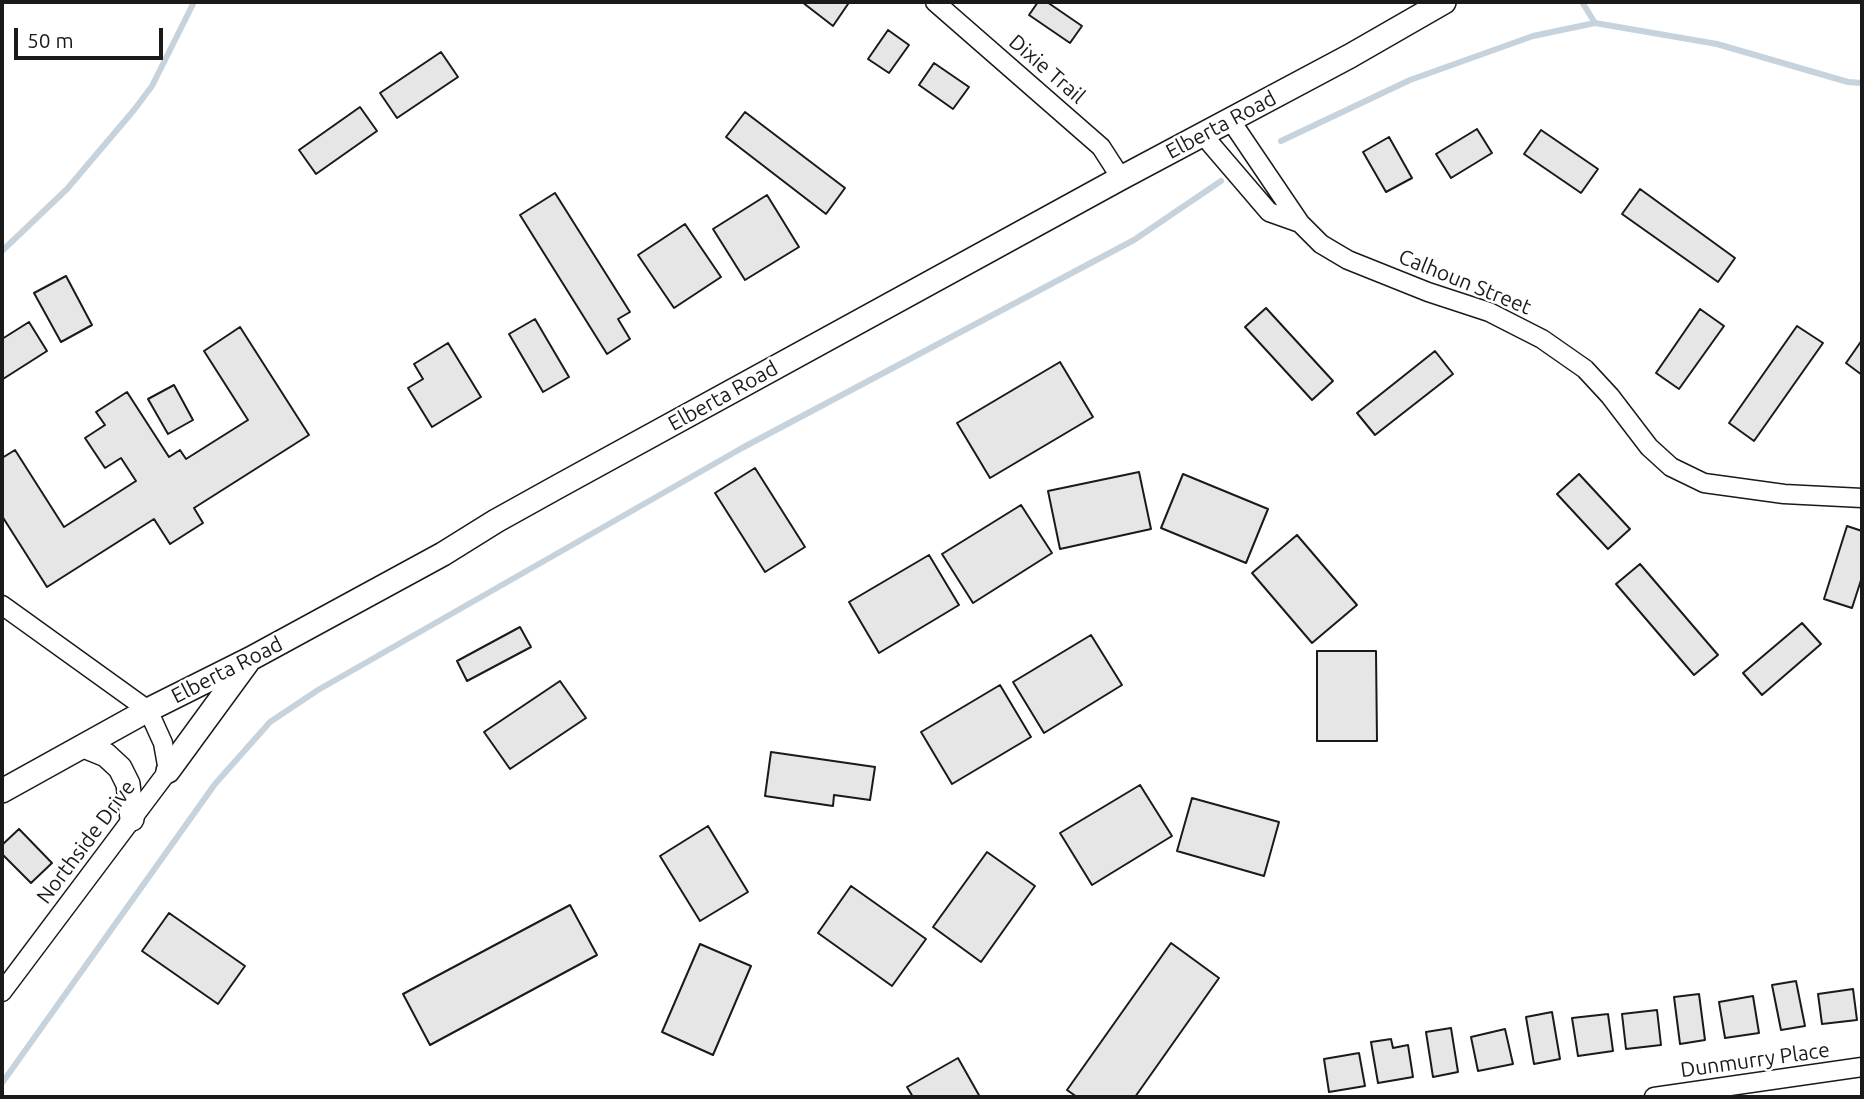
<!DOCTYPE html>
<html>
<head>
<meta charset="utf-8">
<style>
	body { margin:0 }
	#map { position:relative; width:1864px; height:1099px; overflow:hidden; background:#fff; font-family:Ubuntu,sans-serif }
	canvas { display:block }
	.frame { position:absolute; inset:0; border:4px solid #1a1a1a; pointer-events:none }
	.scale { position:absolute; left:14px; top:28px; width:149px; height:32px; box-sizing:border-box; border:4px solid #1a1a1a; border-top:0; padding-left:9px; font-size:21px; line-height:24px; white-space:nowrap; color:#1a1a1a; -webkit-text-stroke:5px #fff; paint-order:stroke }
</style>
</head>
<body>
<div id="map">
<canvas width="1864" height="1099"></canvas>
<div class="frame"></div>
<div class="scale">50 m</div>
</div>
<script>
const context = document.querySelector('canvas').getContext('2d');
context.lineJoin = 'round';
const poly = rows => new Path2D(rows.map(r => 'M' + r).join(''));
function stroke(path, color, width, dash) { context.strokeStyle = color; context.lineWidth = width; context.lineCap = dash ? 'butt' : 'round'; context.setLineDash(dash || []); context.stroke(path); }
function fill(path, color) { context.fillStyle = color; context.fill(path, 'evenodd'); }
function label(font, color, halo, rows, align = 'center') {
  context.font = font + ' Ubuntu,sans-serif'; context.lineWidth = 5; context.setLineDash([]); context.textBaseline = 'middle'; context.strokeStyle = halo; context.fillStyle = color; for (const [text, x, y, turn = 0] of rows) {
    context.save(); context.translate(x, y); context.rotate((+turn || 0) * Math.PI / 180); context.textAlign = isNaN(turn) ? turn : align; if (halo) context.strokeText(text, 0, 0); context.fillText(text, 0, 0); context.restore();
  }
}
stroke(poly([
	[1582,2,1595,23],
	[1281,141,1410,80,1533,36,1595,23,1717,44,1848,82,1862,83],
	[2,251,67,189,134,110,152,86,194,2],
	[2,1083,215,784,270,722,318,690,742,448,1134,240,1221,181]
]), '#c6d2dc', 6);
const building = poly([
	[802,2,845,2,848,4,833,26,802,2],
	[1038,2,1047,2,1082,26,1070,43,1029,15,1038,2],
	[888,30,909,45,889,73,868,59,888,30],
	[441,52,458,77,397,118,380,93,441,52],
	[934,63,969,87,953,109,919,85,934,63],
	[360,107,377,131,316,174,299,150,360,107],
	[745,112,845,188,826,214,726,137,745,112],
	[1477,129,1492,153,1451,178,1436,154,1477,129],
	[1541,130,1598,169,1581,193,1524,154,1541,130],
	[1389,137,1412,178,1386,192,1363,152,1389,137],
	[1640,189,1735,258,1718,282,1622,214,1640,189],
	[555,193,630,312,618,319,630,339,607,354,520,215,555,193],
	[767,195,799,247,745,280,713,229,767,195],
	[685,224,721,277,674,308,638,255,685,224],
	[66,276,92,325,61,342,34,293,66,276],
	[1266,308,1333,381,1312,400,1245,327,1266,308],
	[1700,309,1724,326,1679,389,1656,373,1700,309],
	[535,319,569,377,543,392,509,334,535,319],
	[29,322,47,351,3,379,2,339,29,322],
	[1797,326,1823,343,1754,441,1729,423,1797,326],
	[240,327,309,435,194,508,203,523,170,544,154,519,47,587,2,516,2,458,15,450,64,527,136,481,121,458,105,468,85,438,105,425,96,412,127,392,169,457,180,450,186,459,248,420,204,351,240,327],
	[1862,340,1862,375,1846,363,1862,340],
	[448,343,481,397,432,427,408,388,423,379,414,364,448,343],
	[1435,351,1453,374,1375,435,1357,413,1435,351],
	[1060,362,1093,417,990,478,957,423,1060,362],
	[174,385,193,420,168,434,148,399,174,385],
	[755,468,805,547,765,572,715,493,755,468],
	[1139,472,1151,529,1060,549,1048,491,1139,472],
	[1183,474,1268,509,1246,563,1161,528,1183,474],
	[1579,474,1630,529,1608,549,1557,494,1579,474],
	[1021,505,1052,553,973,603,942,554,1021,505],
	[1847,526,1862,531,1862,577,1852,608,1824,599,1847,526],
	[1297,535,1357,605,1312,643,1252,573,1297,535],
	[929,555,959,605,879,653,849,602,929,555],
	[1640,564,1718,655,1694,675,1616,584,1640,564],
	[1802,623,1821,644,1762,695,1743,673,1802,623],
	[520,627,531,647,467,681,457,661,520,627],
	[1091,635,1122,685,1044,733,1013,682,1091,635],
	[1317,651,1376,651,1377,741,1317,741,1317,651],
	[560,681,586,718,510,769,484,732,560,681],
	[1000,685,1031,737,952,784,921,732,1000,685],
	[771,752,875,767,870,800,834,795,833,806,765,796,771,752],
	[1140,785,1172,836,1092,885,1060,833,1140,785],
	[1192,798,1279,822,1264,876,1177,851,1192,798],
	[708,826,748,892,700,921,660,856,708,826],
	[19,829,52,863,31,883,2,854,2,845,19,829],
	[987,852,1035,886,981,962,933,927,987,852],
	[851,886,926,939,892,986,818,933,851,886],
	[570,905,597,955,430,1045,403,994,570,905],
	[169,913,245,966,218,1004,142,951,169,913],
	[1171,943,1219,978,1135,1097,1077,1097,1067,1090,1171,943],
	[700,944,751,966,713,1055,662,1032,700,944],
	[1796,981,1805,1026,1781,1030,1772,985,1796,981],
	[1853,989,1857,1020,1822,1024,1818,994,1853,989],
	[1699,994,1705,1040,1680,1044,1674,997,1699,994],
	[1753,996,1759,1033,1725,1038,1719,1002,1753,996],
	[1657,1010,1661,1045,1626,1049,1622,1014,1657,1010],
	[1552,1012,1560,1059,1534,1064,1526,1017,1552,1012],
	[1608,1014,1613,1051,1578,1056,1572,1018,1608,1014],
	[1451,1028,1458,1072,1433,1077,1426,1032,1451,1028],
	[1505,1029,1513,1064,1478,1071,1471,1037,1505,1029],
	[1391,1039,1393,1048,1408,1045,1413,1077,1378,1083,1371,1042,1391,1039],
	[1359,1053,1365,1086,1329,1092,1324,1059,1359,1053],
	[958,1058,980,1097,913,1097,907,1087,958,1058]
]);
fill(building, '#e6e6e6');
stroke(building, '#1a1a1a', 2);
const minor = poly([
	[935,2,1101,147,1121,178],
	[1231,121,1300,223,1321,244,1348,260,1428,292,1489,312,1542,339,1585,369,1610,396,1649,447,1671,467,1704,483,1784,494,1862,498],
	[1203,135,1269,212,1300,223],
	[2,605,148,710,163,743,168,771,2,992],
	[1654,1097,1862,1067]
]);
const tertiary = poly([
	[84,746,106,755,120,768,128,784,132,819],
	[168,771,247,663],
	[2,791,148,710,250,659,443,554,496,521,559,486,1121,178,1350,56,1444,2]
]);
stroke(minor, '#1a1a1a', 21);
stroke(tertiary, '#1a1a1a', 26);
stroke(minor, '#fff', 18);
stroke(tertiary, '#fff', 23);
label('21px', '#1a1a1a', '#fff', [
	["Dixie Trail",1047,69,41],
	["Elberta Road",1221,125,-28],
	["Calhoun Street",1465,282,22],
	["Elberta Road",723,396,-29],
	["Elberta Road",227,670,-27],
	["Northside Drive",86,842,-53],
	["Dunmurry Place",1755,1060,-8]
]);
</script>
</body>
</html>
